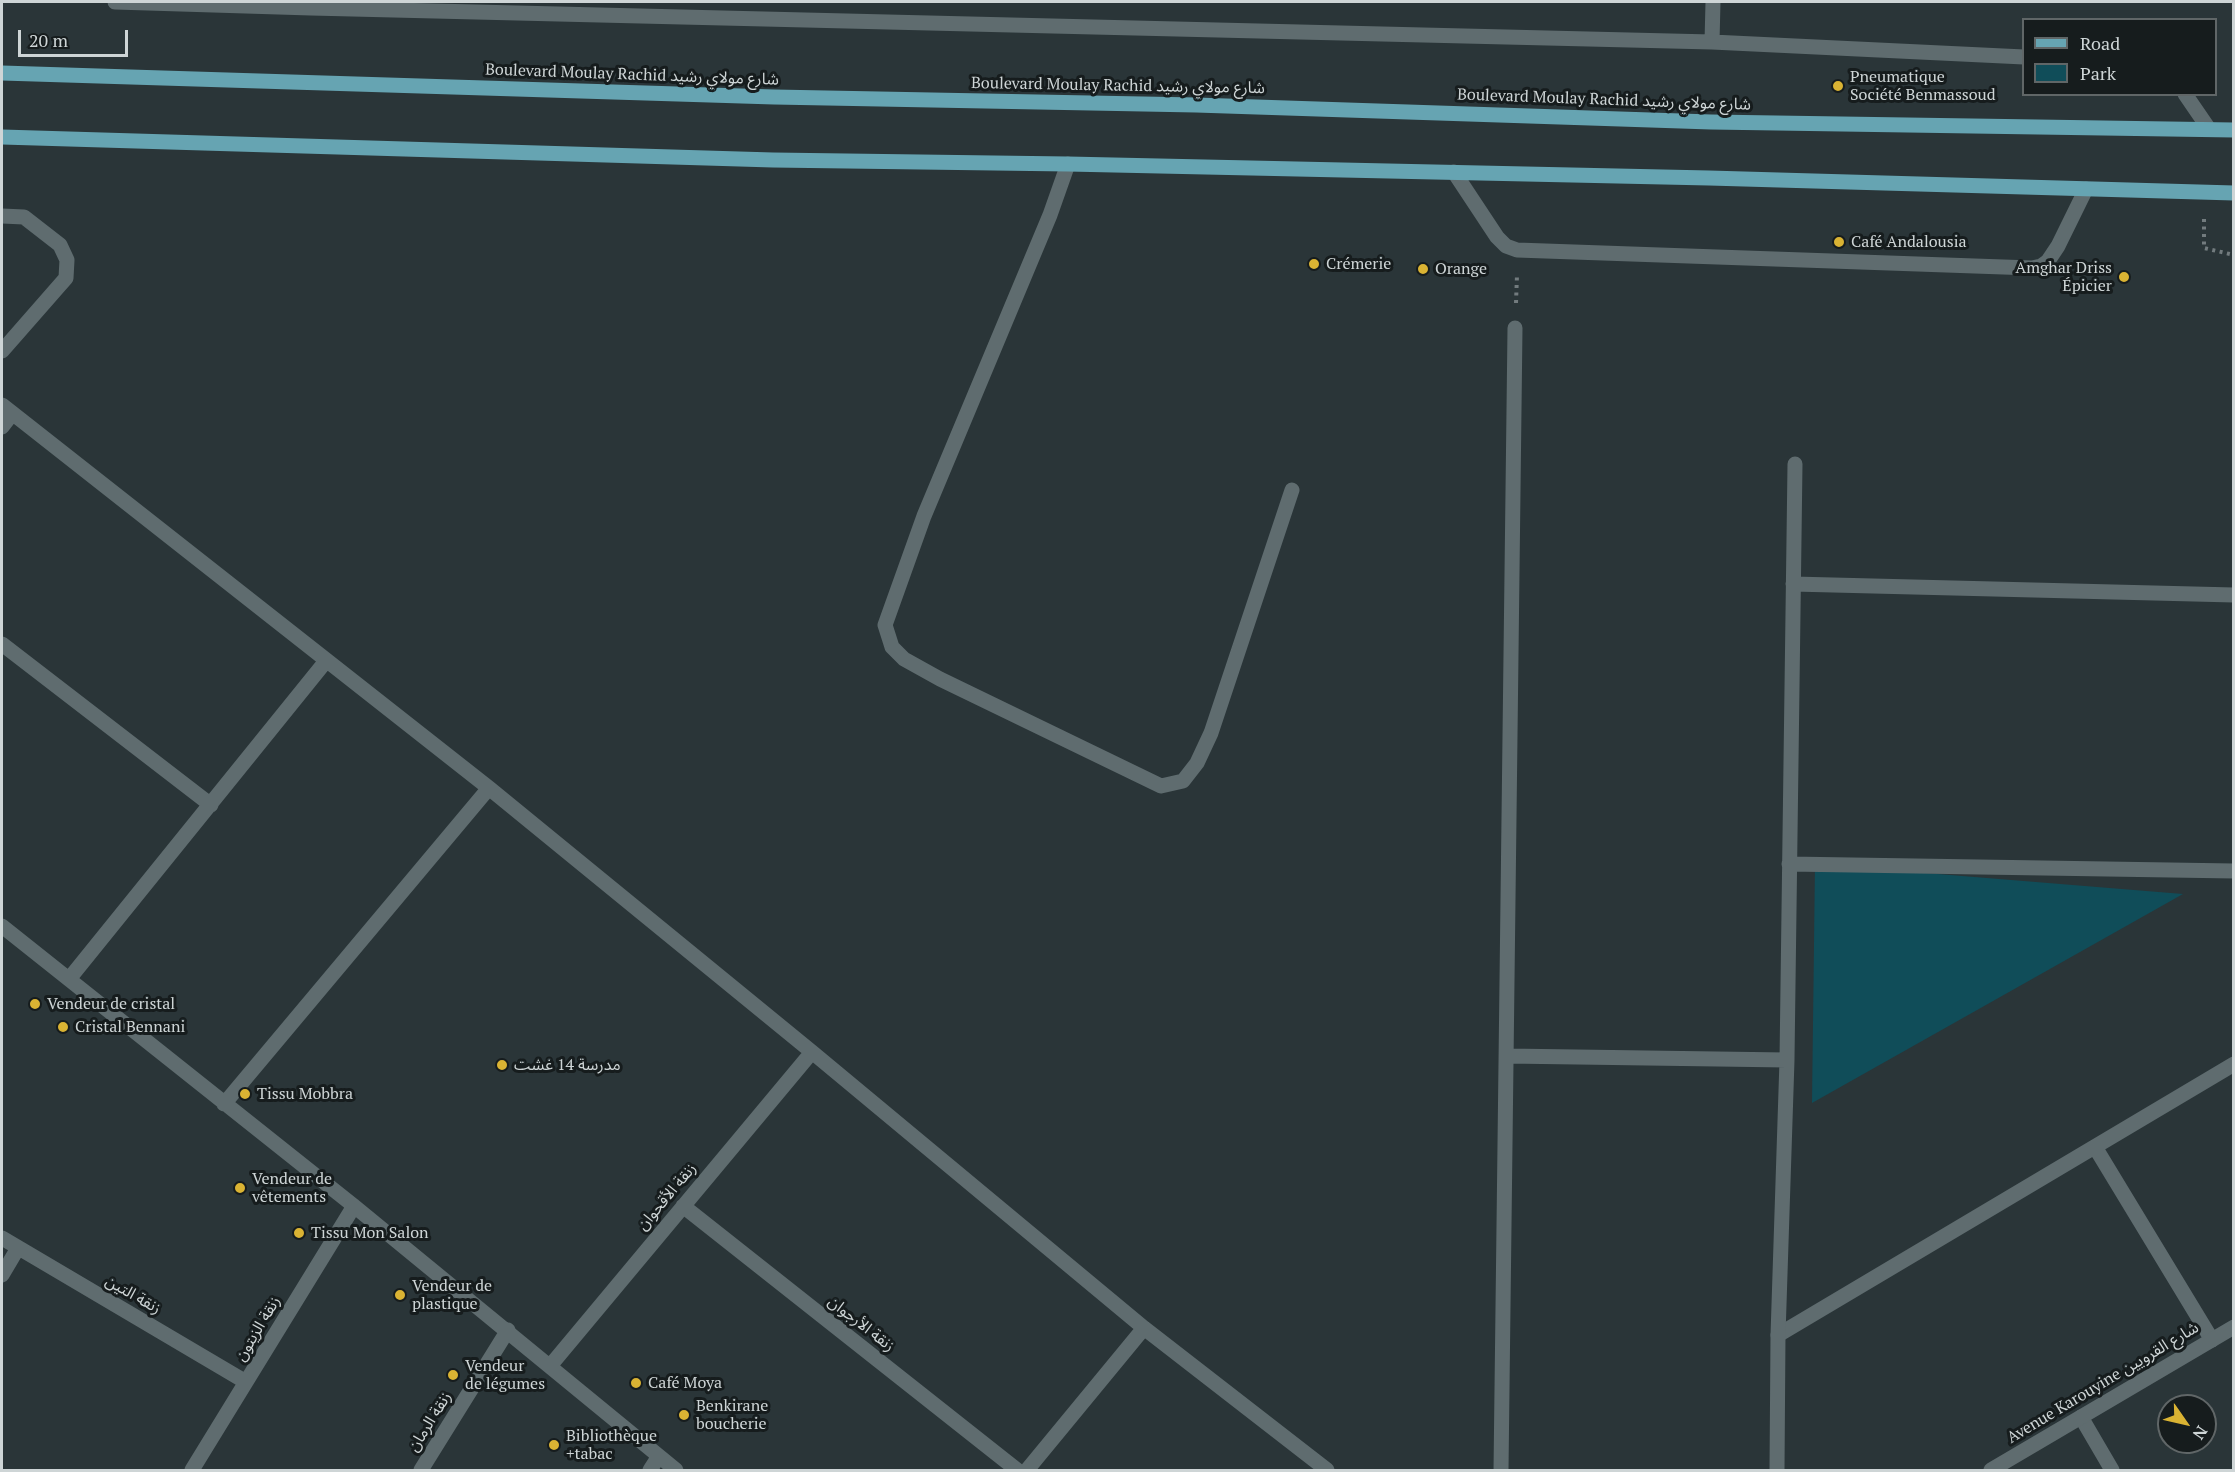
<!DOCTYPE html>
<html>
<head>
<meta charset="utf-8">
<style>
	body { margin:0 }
	#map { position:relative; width:2235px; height:1472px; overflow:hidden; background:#2a3538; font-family:"PT Serif",serif }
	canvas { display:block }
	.frame { position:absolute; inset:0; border:3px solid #ced5d6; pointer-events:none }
	.legend { position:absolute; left:2022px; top:18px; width:195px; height:78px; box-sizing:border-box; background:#161c1d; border:2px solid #606667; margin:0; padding:8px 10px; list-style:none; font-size:18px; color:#ced5d6 }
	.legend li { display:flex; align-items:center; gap:12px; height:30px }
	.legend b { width:30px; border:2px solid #606667 }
	.north { position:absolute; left:2157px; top:1394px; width:60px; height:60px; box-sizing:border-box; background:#161c1d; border:2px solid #606667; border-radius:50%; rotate:124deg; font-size:16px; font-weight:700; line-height:24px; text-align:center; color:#ced5d6 }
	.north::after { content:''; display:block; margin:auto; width:21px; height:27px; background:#dab333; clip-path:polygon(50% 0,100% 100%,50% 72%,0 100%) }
	.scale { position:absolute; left:18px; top:30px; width:110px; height:27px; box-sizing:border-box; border:3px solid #ced5d6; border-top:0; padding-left:8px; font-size:18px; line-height:21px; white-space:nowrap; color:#ced5d6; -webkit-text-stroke:4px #161c1d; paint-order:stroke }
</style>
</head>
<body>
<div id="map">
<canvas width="2235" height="1472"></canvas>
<div class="frame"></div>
<ul class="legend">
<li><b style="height:8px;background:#66a4b2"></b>Road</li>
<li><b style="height:16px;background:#104d59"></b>Park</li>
</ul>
<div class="north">N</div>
<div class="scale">20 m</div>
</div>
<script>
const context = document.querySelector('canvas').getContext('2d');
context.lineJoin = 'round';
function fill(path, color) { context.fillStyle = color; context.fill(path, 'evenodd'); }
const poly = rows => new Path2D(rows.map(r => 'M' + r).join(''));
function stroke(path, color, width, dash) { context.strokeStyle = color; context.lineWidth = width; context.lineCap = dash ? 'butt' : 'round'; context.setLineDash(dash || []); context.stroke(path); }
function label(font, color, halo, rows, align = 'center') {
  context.font = font + ' "PT Serif","Noto Sans Arabic",serif'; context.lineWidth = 6; context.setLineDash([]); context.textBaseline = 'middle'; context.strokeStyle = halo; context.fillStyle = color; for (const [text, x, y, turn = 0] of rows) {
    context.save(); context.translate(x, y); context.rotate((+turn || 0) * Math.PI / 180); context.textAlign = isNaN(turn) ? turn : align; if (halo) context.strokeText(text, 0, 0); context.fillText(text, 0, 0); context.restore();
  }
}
fill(poly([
	[1815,864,2183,894,1812,1103]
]), '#104d59');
stroke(poly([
	[2204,219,2204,248,2234,255],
	[1516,303,1517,275]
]), '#727b7e', 4, [3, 4.5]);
stroke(poly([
	[1068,164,1050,215,924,516,885,625,892,647,904,659,940,679,1161,786,1183,781,1197,763,1211,733,1292,490],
	[1454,172,1497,237,1506,246,1517,250,2032,268,2041,266,2048,261,2058,246,2086,189],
	[2095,1147,2212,1340],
	[1778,1335,2234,1064]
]), '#5f6c6f', 15);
stroke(poly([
	[115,2,311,8,1712,42,2024,57],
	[1712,42,1713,2],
	[2185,94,2209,129],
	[2,216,24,217,60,245,67,260,66,278,2,351],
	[2,405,489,788,812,1052,1144,1328,1327,1470],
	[2,427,12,414],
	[1793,584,2234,595],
	[2,644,211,805],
	[1789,864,2234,871],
	[2,926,354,1206,676,1470],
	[69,979,326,661],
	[1507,1056,1787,1060],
	[224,1104,489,788],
	[683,1206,1017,1470],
	[2,1238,246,1382],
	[2,1275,18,1248],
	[550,1366,812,1052],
	[2081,1417,2112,1470],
	[192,1470,354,1206],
	[421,1470,508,1330],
	[650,1470,659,1456],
	[1027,1470,1144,1328],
	[1501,1470,1515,328],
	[1777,1470,1778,1335,1787,1060,1795,464]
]), '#5f6c6f', 15);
stroke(poly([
	[1991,1470,2234,1327]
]), '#5f6c6f', 15);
stroke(poly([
	[2,73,774,97,1196,105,1711,122,2234,130],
	[2,137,773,160,1068,164,1709,178,2234,193]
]), '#66a4b2', 15);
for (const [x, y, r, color] of [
	[1838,86,6,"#dab333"],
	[1839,242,6,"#dab333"],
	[1314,264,6,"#dab333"],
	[1423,269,6,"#dab333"],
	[2124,277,6,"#dab333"],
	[35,1004,6,"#dab333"],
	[63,1027,6,"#dab333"],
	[502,1065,6,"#dab333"],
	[245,1094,6,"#dab333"],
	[240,1188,6,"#dab333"],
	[299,1233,6,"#dab333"],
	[400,1295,6,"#dab333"],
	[453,1375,6,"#dab333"],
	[636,1383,6,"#dab333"],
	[684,1415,6,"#dab333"],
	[554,1445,6,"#dab333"]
]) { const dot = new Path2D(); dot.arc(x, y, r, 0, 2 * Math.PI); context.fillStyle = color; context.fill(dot); stroke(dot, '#161c1d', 2); }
label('16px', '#ced5d6', '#161c1d', [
	["Boulevard Moulay Rachid شارع مولاي رشيد",632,75,2],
	["Boulevard Moulay Rachid شارع مولاي رشيد",1118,86,1],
	["Boulevard Moulay Rachid شارع مولاي رشيد",1604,100,2],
	["زنقة الأقحوان",667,1197,-50],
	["زنقة التين",133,1295,30],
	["زنقة الأرجوان",861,1324,38],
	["زنقة الزيتون",258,1329,-59],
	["Avenue Karouyine شارع القرويين",2103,1383,-31],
	["زنقة الرمان",430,1422,-58]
]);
label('16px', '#ced5d6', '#161c1d', [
	["Pneumatique",1850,77],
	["Société Benmassoud",1850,95],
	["Café Andalousia",1851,242],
	["Crémerie",1326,264],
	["Amghar Driss",2112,268,"right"],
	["Épicier",2112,286,"right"],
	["Orange",1435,269],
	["Vendeur de cristal",47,1004],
	["Cristal Bennani",75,1027],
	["مدرسة 14 غشت",514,1065],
	["Tissu Mobbra",257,1094],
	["Vendeur de",252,1179],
	["vêtements",252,1197],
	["Tissu Mon Salon",311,1233],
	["Vendeur de",412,1286],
	["plastique",412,1304],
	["Vendeur",465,1366],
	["de légumes",465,1384],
	["Café Moya",648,1383],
	["Benkirane",696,1406],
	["boucherie",696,1424],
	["Bibliothèque",566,1436],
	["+tabac",566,1454]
], 'left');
</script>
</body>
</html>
